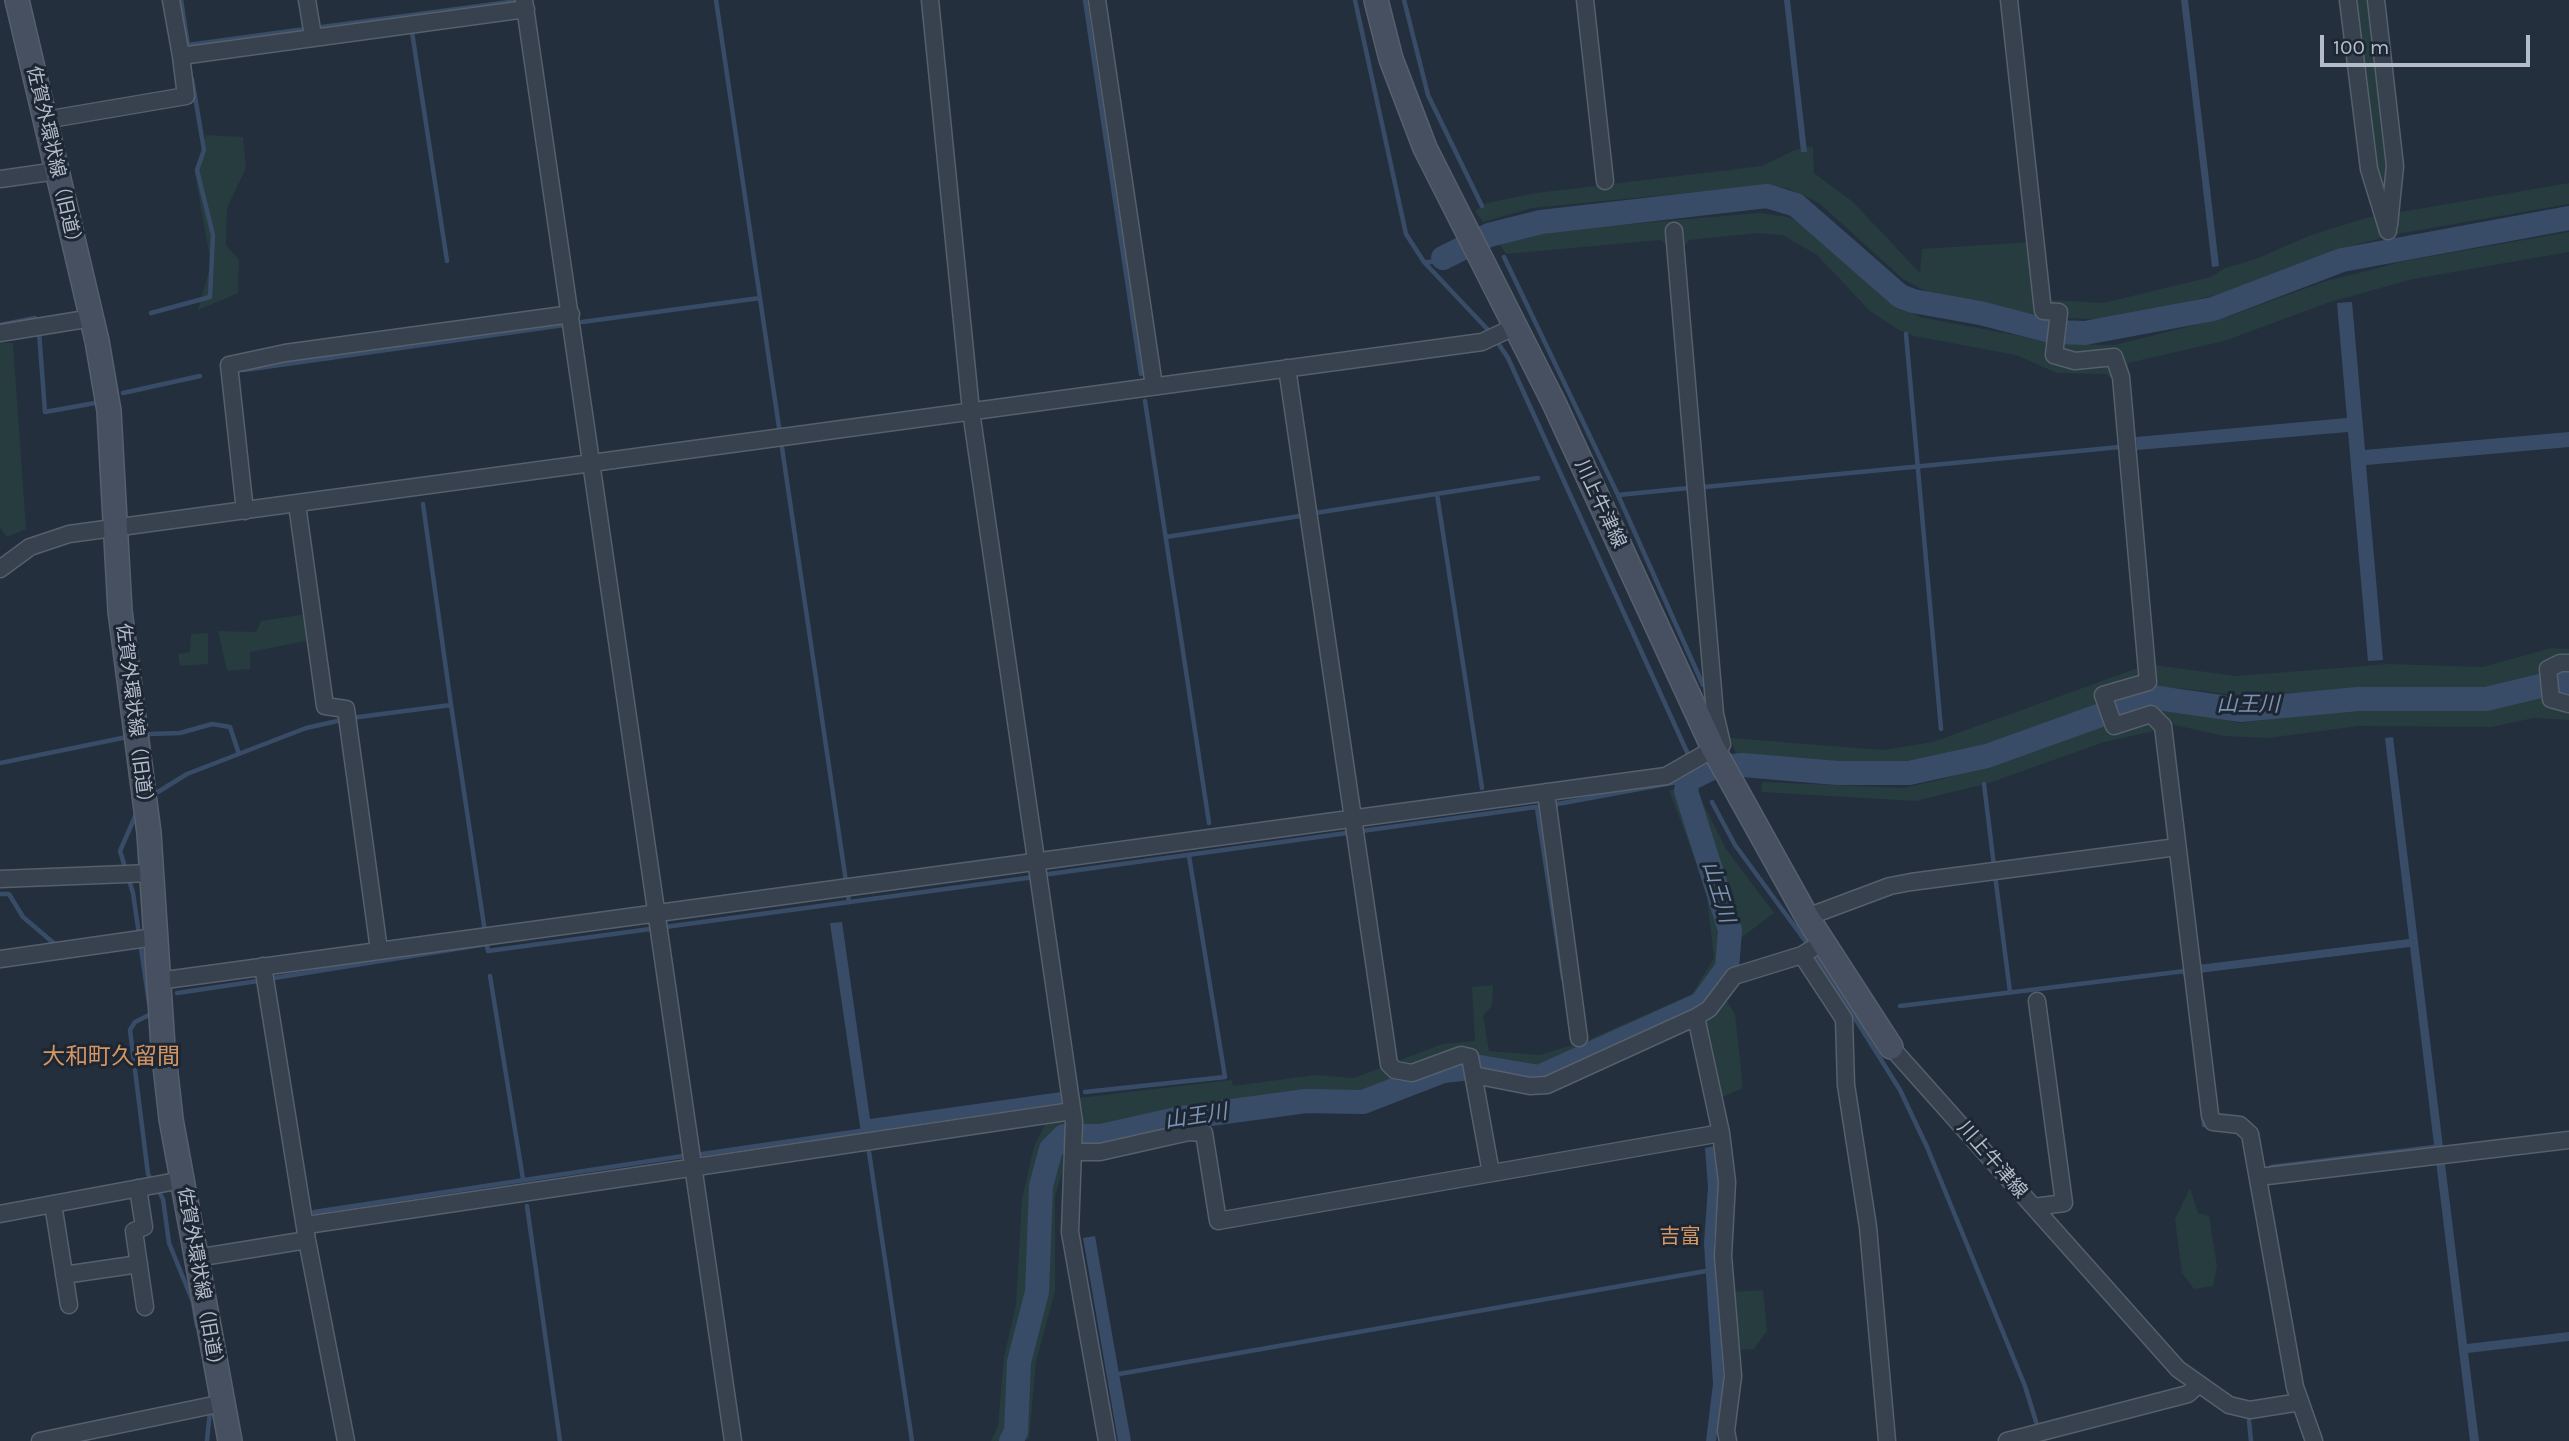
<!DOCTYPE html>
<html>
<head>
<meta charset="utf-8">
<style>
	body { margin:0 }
	#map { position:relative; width:2569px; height:1441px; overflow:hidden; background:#242f3e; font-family:Karla,sans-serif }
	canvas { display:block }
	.scale { position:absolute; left:2320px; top:35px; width:210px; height:32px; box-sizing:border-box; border:4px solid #b4bcc9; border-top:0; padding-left:9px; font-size:21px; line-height:24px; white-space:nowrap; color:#b4bcc9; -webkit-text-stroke:5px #1d2633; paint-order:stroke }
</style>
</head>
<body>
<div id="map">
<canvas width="2569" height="1441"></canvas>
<div class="scale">100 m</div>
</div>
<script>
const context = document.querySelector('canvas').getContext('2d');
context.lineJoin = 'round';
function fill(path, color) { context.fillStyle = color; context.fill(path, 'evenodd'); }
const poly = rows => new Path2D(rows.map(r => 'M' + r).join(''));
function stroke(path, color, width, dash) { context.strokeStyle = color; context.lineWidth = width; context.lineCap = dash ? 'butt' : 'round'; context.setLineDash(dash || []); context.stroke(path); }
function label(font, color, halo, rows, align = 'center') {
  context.font = font + ' Karla,"Noto Sans JP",sans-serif'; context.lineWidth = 6; context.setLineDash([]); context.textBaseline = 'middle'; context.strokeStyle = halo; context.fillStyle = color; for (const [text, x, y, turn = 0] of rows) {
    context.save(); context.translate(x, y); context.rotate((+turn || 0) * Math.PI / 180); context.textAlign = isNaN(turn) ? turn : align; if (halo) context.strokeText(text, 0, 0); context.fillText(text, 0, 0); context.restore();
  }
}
fill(poly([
	[2352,0,2370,0,2391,163,2388,208,2373,167],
	[206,135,243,137,246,168,227,208,226,245,239,260,238,293,198,310,211,264,195,174],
	[1813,146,1814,173,1853,202,1920,273,1922,249,2031,242,2050,300,2103,303,2211,277,2225,268,2256,259,2311,235,2366,218,2569,183,2569,204,2397,234,2343,248,2216,295,2111,320,2050,317,1935,296,1903,279,1819,203,1788,188,1757,186,1532,208,1483,222,1475,211,1487,203,1536,193,1762,166,1795,150],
	[1759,213,1789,217,1825,238,1887,300,1920,317,2062,344,2115,345,2227,317,2323,282,2405,261,2569,232,2569,252,2413,279,2330,302,2224,341,2128,363,2129,381,2115,383,2107,374,2057,373,2016,355,1914,336,1899,330,1870,311,1816,254,1782,235,1757,233,1689,240,1682,251,1660,240,1506,254,1499,243,1528,233],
	[0,343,13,343,26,529,7,537,0,528],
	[306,614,310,640,250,652,250,669,227,671,218,631,256,632,261,621],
	[208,633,208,664,180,666,178,654,190,652,191,634],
	[2551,648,2569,649,2569,676,2550,674,2486,689,2354,690,2236,695,2178,688,2147,689,1998,742,1923,762,1889,765,1737,756,1730,738,1883,750,1933,742,2138,668,2154,665,2236,676,2389,664,2483,667],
	[2554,691,2569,692,2569,720,2534,718,2491,727,2359,726,2268,738,2224,736,2170,724,2159,730,2104,742,1989,783,1916,801,1761,792,1762,782,1903,788,1943,779,2154,708,2175,707,2239,723,2358,709,2484,705],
	[1695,787,1726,849,1774,913,1737,941,1726,884,1692,795],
	[1680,789,1719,914,1723,962,1697,1000,1539,1073,1460,1060,1359,1097,1307,1096,1176,1112,1101,1130,1080,1128,1078,1098,1232,1080,1233,1086,1315,1075,1354,1078,1442,1044,1475,1041,1472,987,1493,985,1492,1006,1483,1015,1489,1051,1540,1055,1588,1040,1692,994,1714,958,1706,889,1669,790],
	[1726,1000,1735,1014,1743,1088,1720,1098,1705,1023],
	[1063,1119,1064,1128,1044,1147,1032,1195,1030,1289,1014,1356,1011,1428,1004,1441,991,1441,998,1426,1004,1357,1016,1305,1022,1199,1034,1146,1046,1123],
	[1068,1143,1068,1167,1063,1170,1055,1196,1055,1291,1036,1362,1029,1439,1015,1441,1018,1434,1025,1367,1042,1293,1045,1185,1056,1154],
	[2190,1188,2198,1213,2209,1216,2217,1266,2213,1286,2194,1289,2182,1273,2175,1219],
	[1763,1290,1767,1331,1754,1349,1741,1350,1733,1292]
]), '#263c3f');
fill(poly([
	[1784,0,1790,0,1807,152,1801,152],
	[2181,0,2188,0,2219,266,2212,267],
	[2352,302,2365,450,2569,432,2569,447,2366,465,2383,660,2368,661,2348,432,2137,450,2136,437,2347,418,2337,303],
	[2393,737,2467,1344,2569,1332,2569,1341,2468,1353,2479,1441,2470,1441,2410,947,2199,973,2198,965,2409,939,2385,738],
	[842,922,870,1119,1061,1092,1062,1103,861,1133,830,923],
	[1715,1146,1719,1187,1714,1243,1724,1385,1716,1441,1706,1441,1713,1384,1704,1243,1708,1187,1705,1148],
	[1095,1236,1119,1374,1131,1441,1118,1441,1083,1238]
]), '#394c67');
stroke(poly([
	[181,0,188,45,305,29],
	[716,0,849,902],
	[1085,0,1141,374],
	[1355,0,1406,234,1424,262,1436,262,1443,258],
	[1404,0,1428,95,1482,206],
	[322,27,517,1],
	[412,32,447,261],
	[1504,257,1618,495,1703,685],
	[1424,262,1491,333],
	[151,313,210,297,213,235,197,170,204,150,192,79],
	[582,322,760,298],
	[0,325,35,318],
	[39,332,45,412,95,403],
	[1906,334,1941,729],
	[1496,340,1508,358,1687,752],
	[244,370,564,325],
	[123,393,200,376],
	[1145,401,1209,823],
	[1704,487,2120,447],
	[1437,494,1482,788],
	[1618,495,1689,488],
	[423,504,451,705],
	[1315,513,1538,478],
	[1166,537,1300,516],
	[351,718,451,705,485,932],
	[149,734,180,733,212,724,230,727,239,754],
	[0,763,127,737],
	[1984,784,1994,866],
	[158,792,187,774,306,728,342,720],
	[1712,802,1735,845,1809,946],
	[1552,805,1688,780],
	[1537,808,1563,978],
	[137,812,120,851,133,893,149,1003],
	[1042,875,1543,806],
	[1995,875,2010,992],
	[0,894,9,894,23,917,56,945],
	[486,940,488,951,1034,877],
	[1814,953,1900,1090,1927,1147,2025,1386,2042,1441],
	[490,976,523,1179],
	[274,978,487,944],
	[177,993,258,981],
	[1900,1006,2185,971,2185,974],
	[151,1011,151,1014,135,1022,130,1030,148,1174,152,1181],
	[1085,1092,1225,1077,1189,856],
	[2203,1114,2204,1125],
	[869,1152,912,1441],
	[702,1154,860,1131],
	[2271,1167,2434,1147],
	[157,1188,163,1199,169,1243,193,1302,197,1326],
	[527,1206,560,1441],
	[314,1212,683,1156],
	[1119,1374,1706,1271],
	[2249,1421,2251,1441],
	[207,1441,210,1411]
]), '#394c67', 4.5);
stroke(poly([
	[1443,258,1489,235,1541,222,1767,196,1796,205,1900,296,1913,301,1980,313,2054,332,2085,333,2213,309,2342,260,2569,218],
	[1011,1441,1016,1432,1019,1362,1037,1292,1041,1186,1051,1149,1064,1136,1101,1136,1181,1118,1306,1101,1363,1102,1443,1071,1480,1067,1539,1077,1701,1004,1727,968,1730,930,1686,791,1688,780,1712,768,1743,765,1837,773,1909,773,1987,756,2151,697,2241,710,2358,699,2486,699,2557,682,2569,683]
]), '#394c67', 24);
const street = poly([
	[171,0,181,56],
	[307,0,313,36],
	[524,0,733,1441],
	[930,0,971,411,1074,1122,1070,1232,1107,1441],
	[1097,0,1154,386],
	[1585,0,1605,181],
	[2009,0,2043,311,2059,312,2054,355,2075,361,2114,357,2121,377,2148,682,2103,695,2114,726,2151,714,2163,726,2210,1115,2213,1122,2240,1125,2250,1134,2295,1387,2314,1441],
	[2348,0,2369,169,2388,231],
	[2376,0,2395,166,2389,225],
	[45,120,186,96,181,56,526,9],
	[0,179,57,171],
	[0,333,92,318],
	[1287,368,1389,1064,1395,1070,1412,1073,1461,1055,1470,1057,1491,1173],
	[297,504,325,706,346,709,379,950],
	[245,511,229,365,285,353,571,314],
	[0,569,30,547,69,534,1482,342,1516,326],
	[2569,663,2560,663,2548,669,2551,699,2569,704],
	[1546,792,1579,1038],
	[0,879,151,873],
	[1807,917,1890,886,1911,882,2177,847],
	[1802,955,1844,1019,1846,1085,1868,1227,1887,1441],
	[0,959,155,937],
	[263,966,307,1240,346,1441],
	[158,981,1666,776,1722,744,1715,714,1674,231],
	[1891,1047,2178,1369,2229,1405,2250,1410,2300,1402],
	[1474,1075,1530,1086,1547,1085,1696,1017],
	[1075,1152,1100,1152,1189,1132,1204,1133,1218,1221,1721,1133],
	[2259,1177,2569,1140],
	[138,1188,144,1227,134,1231,145,1307],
	[53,1204,69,1305],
	[2034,1207,2064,1203,2037,1001],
	[0,1214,182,1180],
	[307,1225,1072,1111],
	[196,1258,307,1240],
	[64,1275,139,1264],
	[40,1441,223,1403],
	[1728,1441,1726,1431,1733,1376,1723,1256,1727,1182,1721,1133,1696,1017,1709,1009,1734,976,1802,955,1823,942],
	[2007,1441,2188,1394,2198,1385]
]);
const secondary = poly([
	[17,0,97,341,109,411,120,611,149,833,163,1047,171,1119,230,1441],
	[1376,0,1391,59,1425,148,1554,403,1714,750,1807,917,1891,1047]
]);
stroke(street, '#565f6c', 19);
stroke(secondary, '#565f6c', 26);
stroke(street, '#38414e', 16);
stroke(secondary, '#465061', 23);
label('19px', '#b4bcc9', '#1d2633', [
	["佐賀外環状線（旧道）",54,159,77],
	["川上牛津線",1600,504,65],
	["佐賀外環状線（旧道）",134,718,83],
	["川上牛津線",1992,1160,49],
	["佐賀外環状線（旧道）",200,1281,80]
]);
label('italic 21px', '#7c92b1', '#1d2633', [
	["山王川",2248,705],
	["山王川",1718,892,73],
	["山王川",1196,1117,-9]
]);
label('21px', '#d59563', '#1d2633', [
	["吉富",1680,1237]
]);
label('23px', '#d59563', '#1d2633', [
	["大和町久留間",111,1057]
]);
</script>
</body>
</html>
